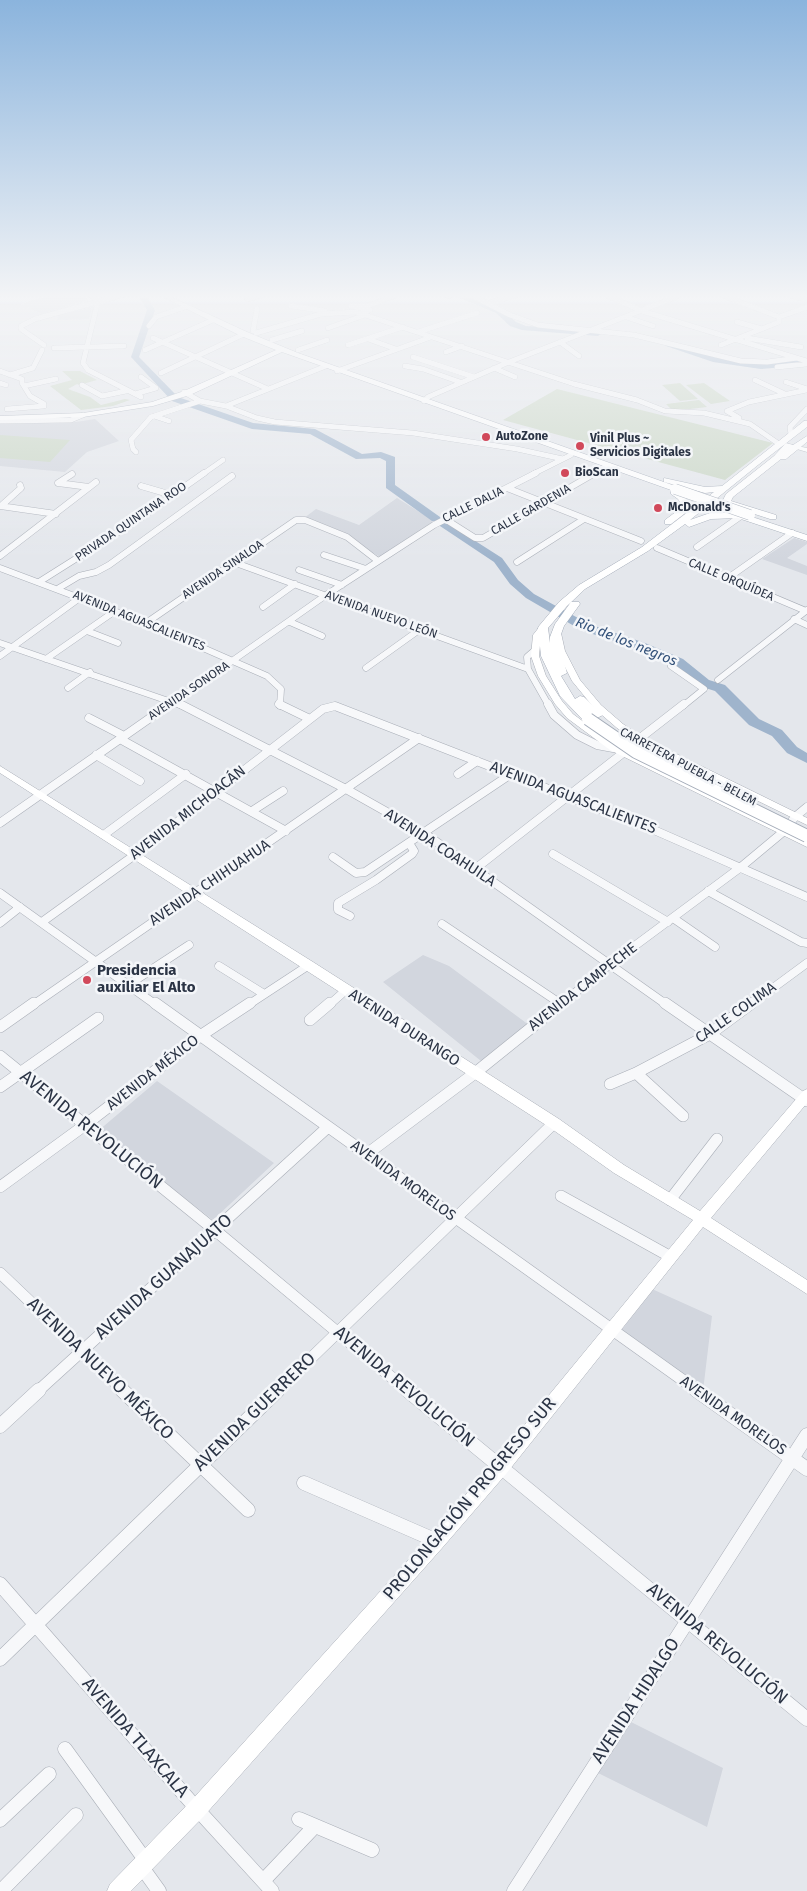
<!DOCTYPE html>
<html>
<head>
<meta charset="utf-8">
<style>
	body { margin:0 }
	canvas { display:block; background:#e4e7ec }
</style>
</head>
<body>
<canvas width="807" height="1891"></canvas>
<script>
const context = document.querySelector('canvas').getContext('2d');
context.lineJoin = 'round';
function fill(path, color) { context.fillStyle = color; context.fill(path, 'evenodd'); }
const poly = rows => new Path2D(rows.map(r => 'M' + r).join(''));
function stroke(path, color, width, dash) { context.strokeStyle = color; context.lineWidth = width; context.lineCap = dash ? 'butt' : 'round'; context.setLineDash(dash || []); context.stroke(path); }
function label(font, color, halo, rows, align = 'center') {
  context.font = font + ' "Fira Sans",sans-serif'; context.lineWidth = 5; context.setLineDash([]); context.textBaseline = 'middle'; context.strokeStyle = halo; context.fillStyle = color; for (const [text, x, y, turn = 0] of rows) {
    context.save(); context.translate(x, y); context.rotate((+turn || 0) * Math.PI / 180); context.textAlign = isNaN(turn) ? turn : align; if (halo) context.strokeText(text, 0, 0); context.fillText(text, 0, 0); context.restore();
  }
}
fill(poly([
	[52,295,81,295,88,300,41,314,21,304],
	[92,307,89,319,57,320,59,315],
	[95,419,119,441,87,452,65,472,0,466,0,424,76,422],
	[397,498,434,521,380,557,345,535,304,518,316,509,359,525],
	[794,538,807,542,807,544,787,558,807,566,807,575,762,559],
	[423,955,449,966,529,1025,481,1061,383,982],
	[157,1081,274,1163,213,1220,98,1131],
	[652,1289,712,1316,703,1391,621,1331],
	[625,1719,723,1768,707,1827,592,1770]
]), '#d2d6de');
fill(poly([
	[62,371,80,371,97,380,79,385,77,384,68,389,90,397,101,405,125,399,130,400,113,406,81,410,50,386,72,380],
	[680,383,698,399,680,401,662,385],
	[704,383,730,401,711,404,686,385],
	[557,389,773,443,725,480,503,420],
	[699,400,707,407,673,411,666,404],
	[0,435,70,440,50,462,0,458]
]), '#c9d6c5');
fill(poly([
	[138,295,146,295,155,310,139,357,178,397,253,423,315,429,362,454,381,452,395,457,395,485,440,517,441,519,440,521,432,521,386,488,386,461,380,458,356,459,310,434,252,429,172,401,131,357,147,310,138,295],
	[453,295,464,295,502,309,516,322,526,326,598,330,602,333,598,336,522,330,510,326,496,313,453,295],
	[669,341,714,357,761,363,797,360,801,363,797,366,761,369,713,362,666,346,665,344,669,341],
	[444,521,502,558,518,580,534,594,589,624,645,643,683,659,709,680,725,685,759,719,782,730,797,747,807,753,807,763,787,753,772,736,749,725,715,691,699,686,675,665,637,649,581,630,526,598,510,584,494,562,440,526,439,524,440,522,444,521]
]), '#9fb4cc');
const streetFar4 = poly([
	[91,295,98,301,83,363,88,370,141,397],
	[447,295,449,296],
	[471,295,510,315,538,325,634,335,741,361,767,362,797,358],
	[606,295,642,311,807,361],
	[722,295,779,317],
	[790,295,807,300],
	[247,299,263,295],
	[489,303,516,295],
	[291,306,325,311],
	[362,313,370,310,351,306,367,306,394,296],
	[626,317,653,326],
	[779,317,807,307],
	[737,322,762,329],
	[149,326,156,317,185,307],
	[328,328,365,315],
	[253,331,257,309],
	[418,332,477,313],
	[256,333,321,314,356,312,574,384,637,400,665,411,704,413,750,424,779,444],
	[153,338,268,389],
	[747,338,801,347],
	[368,339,396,349],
	[272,340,302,331],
	[560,342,579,356],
	[44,345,21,329,21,326,35,319,122,295],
	[348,345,403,327],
	[721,345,779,322,779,317],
	[54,348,124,346],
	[145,350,213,320],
	[298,350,327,340],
	[446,352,462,346],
	[413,357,474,377],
	[405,366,423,369,460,382],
	[777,367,807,364],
	[494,368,515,377],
	[0,371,22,379,22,383,30,396,44,404,44,406],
	[337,371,431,337],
	[161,373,244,334],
	[10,375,33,368,42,350],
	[141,377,156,388],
	[755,380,785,394],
	[786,382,807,389],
	[0,383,6,385],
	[82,385,102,396,126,391],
	[24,386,56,379],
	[184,392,200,401,226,406,257,418,275,422,413,433,517,449,563,459],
	[135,394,156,388],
	[424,401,428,397,509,362,681,295],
	[226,406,326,366],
	[7,409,44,406],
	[154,416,169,421],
	[739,418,727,411,749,402,807,390],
	[0,421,71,420,83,415],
	[791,435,790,427,807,409],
	[136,452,133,449,131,440,151,417,200,401],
	[203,474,223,460],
	[533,474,571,455],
	[592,474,605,467]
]);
const streetFar3 = poly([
	[58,483,89,487],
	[58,483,72,474],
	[141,486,172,495],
	[507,488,641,541],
	[0,506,56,514],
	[1,506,21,488,20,485],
	[445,519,475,538,483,538,595,473],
	[697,547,741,516],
	[657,548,806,611],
	[324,555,366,569],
	[0,556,96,482],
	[233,562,528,669],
	[517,562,584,519],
	[0,568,146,623,267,676,281,689,280,706],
	[299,570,342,585],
	[728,578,792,533],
	[39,582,142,517,204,473],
	[59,588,79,576,96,572,109,565,232,476],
	[263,607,295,584],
	[794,619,807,625],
	[290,622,322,636],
	[146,623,296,520,305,520,347,537,378,561],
	[87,631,118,643],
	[0,643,183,706],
	[535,650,527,657,528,669,549,706],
	[0,656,81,597],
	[46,659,115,611],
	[671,666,704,689,683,706],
	[366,668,419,630],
	[718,680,807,610],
	[68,688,90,672],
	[168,706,326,595,434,525,536,473]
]);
const streetFar2 = poly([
	[180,704,346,789,424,833,667,1005],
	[279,704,310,719],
	[548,704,554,715,577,735,597,745,613,748],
	[89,718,124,736],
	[120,739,286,831],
	[639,739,684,704],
	[96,755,140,781],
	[458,774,477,761],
	[252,811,283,791],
	[0,823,170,704],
	[105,834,186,774],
	[553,854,668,922],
	[333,857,356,873,365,872,511,774],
	[475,869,623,753],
	[708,891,801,942,807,943],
	[0,893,156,1005],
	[350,916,338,910,338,903,376,880,412,854,414,851,409,843],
	[673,918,715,947],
	[42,922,136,854,323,709,335,706,654,830,807,897],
	[0,923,20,907],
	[442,924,561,1004],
	[219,966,264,994],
	[128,985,189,945],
	[33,1005,419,738],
	[248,1005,309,965],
	[329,1005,346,990],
	[560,1005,609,965,741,867,783,832,795,817,807,807],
	[750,1005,807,963]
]);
const streetFar1 = poly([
	[155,1003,698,1391],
	[665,1003,807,1101],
	[310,1020,330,1003],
	[0,1027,34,1003],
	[0,1056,216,1231,408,1391],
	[636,1073,683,1116],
	[610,1084,636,1073,710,1034,752,1003],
	[0,1087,98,1018],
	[367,1154,475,1073,562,1003],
	[0,1187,85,1125,200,1036,250,1003],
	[561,1196,671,1257],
	[670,1200,717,1139],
	[0,1273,124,1391],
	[38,1391,328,1127],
	[277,1391,554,1123]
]);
const street = poly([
	[122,1390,248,1510],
	[407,1390,807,1719],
	[696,1390,807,1469],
	[0,1426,39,1390],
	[304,1483,437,1541],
	[0,1584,197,1809,272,1891],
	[0,1659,278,1390],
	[65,1749,146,1861],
	[299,1819,372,1850],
	[0,1820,49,1774],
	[141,1866,159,1891],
	[263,1881,314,1827],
	[1,1891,76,1815],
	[514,1891,807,1435]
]);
const secondary = poly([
	[787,444,807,448,807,452,787,446,787,444],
	[543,625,547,628,541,635,539,656,546,676,562,701,573,714,616,746,807,840,807,847,610,750,567,718,555,704,538,676,531,656,533,635,540,626,543,625],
	[557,630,561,633,565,651,580,680,601,705,623,724,642,737,807,818,807,825,636,741,617,728,595,709,572,681,557,651,553,633,557,630],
	[0,766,313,962,559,1119,624,1165,700,1211,803,1091,807,1089,807,1103,711,1218,807,1280,807,1294,703,1227,506,1474,443,1547,204,1816,131,1891,107,1891,110,1884,190,1802,431,1535,494,1462,693,1220,614,1173,549,1127,0,773,0,766]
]);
const primary = poly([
	[159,295,167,295,247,332,298,353,678,487,678,491,685,496,689,504,684,514,671,524,665,524,665,520,677,511,681,504,678,499,671,494,671,490,282,352,190,395,153,406,83,417,0,420,0,416,83,413,152,402,184,391,276,350,241,336,159,295],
	[804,421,807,421,807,427,758,465,690,520,710,513,727,513,723,510,721,505,716,504,716,500,723,500,726,494,774,456,786,443,793,445,807,436,807,442,786,459,781,459,733,497,731,501,776,515,776,519,770,519,730,506,740,513,807,535,807,541,738,518,711,519,689,527,685,524,648,551,585,589,567,606,548,628,550,643,550,637,555,624,571,602,579,602,580,604,564,626,560,637,560,648,567,673,561,676,575,699,580,696,584,697,603,715,597,718,590,714,594,719,592,721,584,721,560,696,541,656,538,628,539,626,559,602,579,585,642,547,714,492,705,493,664,482,664,478,705,487,722,486,804,421]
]);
stroke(streetFar4, '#a9aeb7', 5.5);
stroke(streetFar3, '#a9aeb7', 7);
stroke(streetFar2, '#a9aeb7', 9);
stroke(streetFar1, '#a9aeb7', 12);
stroke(street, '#a9aeb7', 15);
stroke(secondary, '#a9aeb7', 1);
stroke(primary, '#a3abb8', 1);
stroke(streetFar4, '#f7f8fa', 5);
stroke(streetFar3, '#f7f8fa', 6);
stroke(streetFar2, '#f7f8fa', 8);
stroke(streetFar1, '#f7f8fa', 11);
stroke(street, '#f7f8fa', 14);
fill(secondary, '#fff');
fill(primary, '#fff');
const primaryBridgeFar1 = poly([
	[675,489,750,515]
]);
const primaryBridge = poly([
	[588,719,636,752,807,836]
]);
stroke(primaryBridgeFar1, '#a3abb8', 11, []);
stroke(primaryBridge, '#a3abb8', 14, []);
stroke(primaryBridgeFar1, '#fff', 10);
stroke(primaryBridge, '#fff', 12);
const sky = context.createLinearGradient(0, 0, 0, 560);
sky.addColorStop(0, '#8bb4dd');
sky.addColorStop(0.53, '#f3f4f6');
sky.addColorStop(1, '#f3f4f600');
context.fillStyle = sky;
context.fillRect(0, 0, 807, 560);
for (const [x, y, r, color] of [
	[486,437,5,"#d1495b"],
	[580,446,5,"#d1495b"],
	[565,473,5,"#d1495b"],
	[658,508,5,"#d1495b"],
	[87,980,5,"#d1495b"]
]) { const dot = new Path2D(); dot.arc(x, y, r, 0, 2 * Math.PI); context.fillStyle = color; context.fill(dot); stroke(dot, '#f4f6f9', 2); }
label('bold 12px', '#2b3445', '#f4f6f9', [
	["AutoZone",496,437],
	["Vinil Plus ~",590,439],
	["Servicios Digitales",590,453],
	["BioScan",575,473],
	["McDonald's",668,508]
], 'left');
label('12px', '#2b3445', '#f4f6f9', [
	["CALLE DALIA",473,505,-26],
	["CALLE GARDENIA",531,510,-30],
	["PRIVADA QUINTANA ROO",131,522,-34],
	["AVENIDA SINALOA",223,570,-34],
	["CALLE ORQUÍDEA",731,580,23],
	["AVENIDA NUEVO LEÓN",381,615,20],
	["AVENIDA AGUASCALIENTES",139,621,22],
	["AVENIDA SONORA",189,691,-34],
	["CARRETERA PUEBLA - BELEM",688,767,28]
]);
label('italic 14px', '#34527a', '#f4f6f9', [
	["Rio de los negros",626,642,22]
]);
label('15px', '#2b3445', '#f4f6f9', [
	["AVENIDA AGUASCALIENTES",573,798,21],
	["AVENIDA MICHOACÁN",188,813,-38],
	["AVENIDA COAHUILA",440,848,33],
	["AVENIDA CHIHUAHUA",210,883,-34],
	["AVENIDA CAMPECHE",583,987,-38],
	["CALLE COLIMA",736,1013,-35],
	["AVENIDA DURANGO",404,1028,33],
	["AVENIDA MÉXICO",153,1073,-38],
	["AVENIDA MORELOS",403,1181,36],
	["AVENIDA MORELOS",733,1416,35]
]);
label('bold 15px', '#2b3445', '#f4f6f9', [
	["Presidencia",97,971],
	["auxiliar El Alto",97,988]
], 'left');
label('18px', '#2b3445', '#f4f6f9', [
	["AVENIDA REVOLUCIÓN",91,1130,39],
	["AVENIDA GUANAJUATO",164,1277,-42],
	["AVENIDA NUEVO MÉXICO",100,1369,44],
	["AVENIDA REVOLUCIÓN",404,1387,40],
	["AVENIDA GUERRERO",255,1412,-44],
	["PROLONGACIÓN PROGRESO SUR",470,1499,-50],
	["AVENIDA REVOLUCIÓN",717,1644,40],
	["AVENIDA HIDALGO",636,1701,-57],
	["AVENIDA TLAXCALA",135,1738,49]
]);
</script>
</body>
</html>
